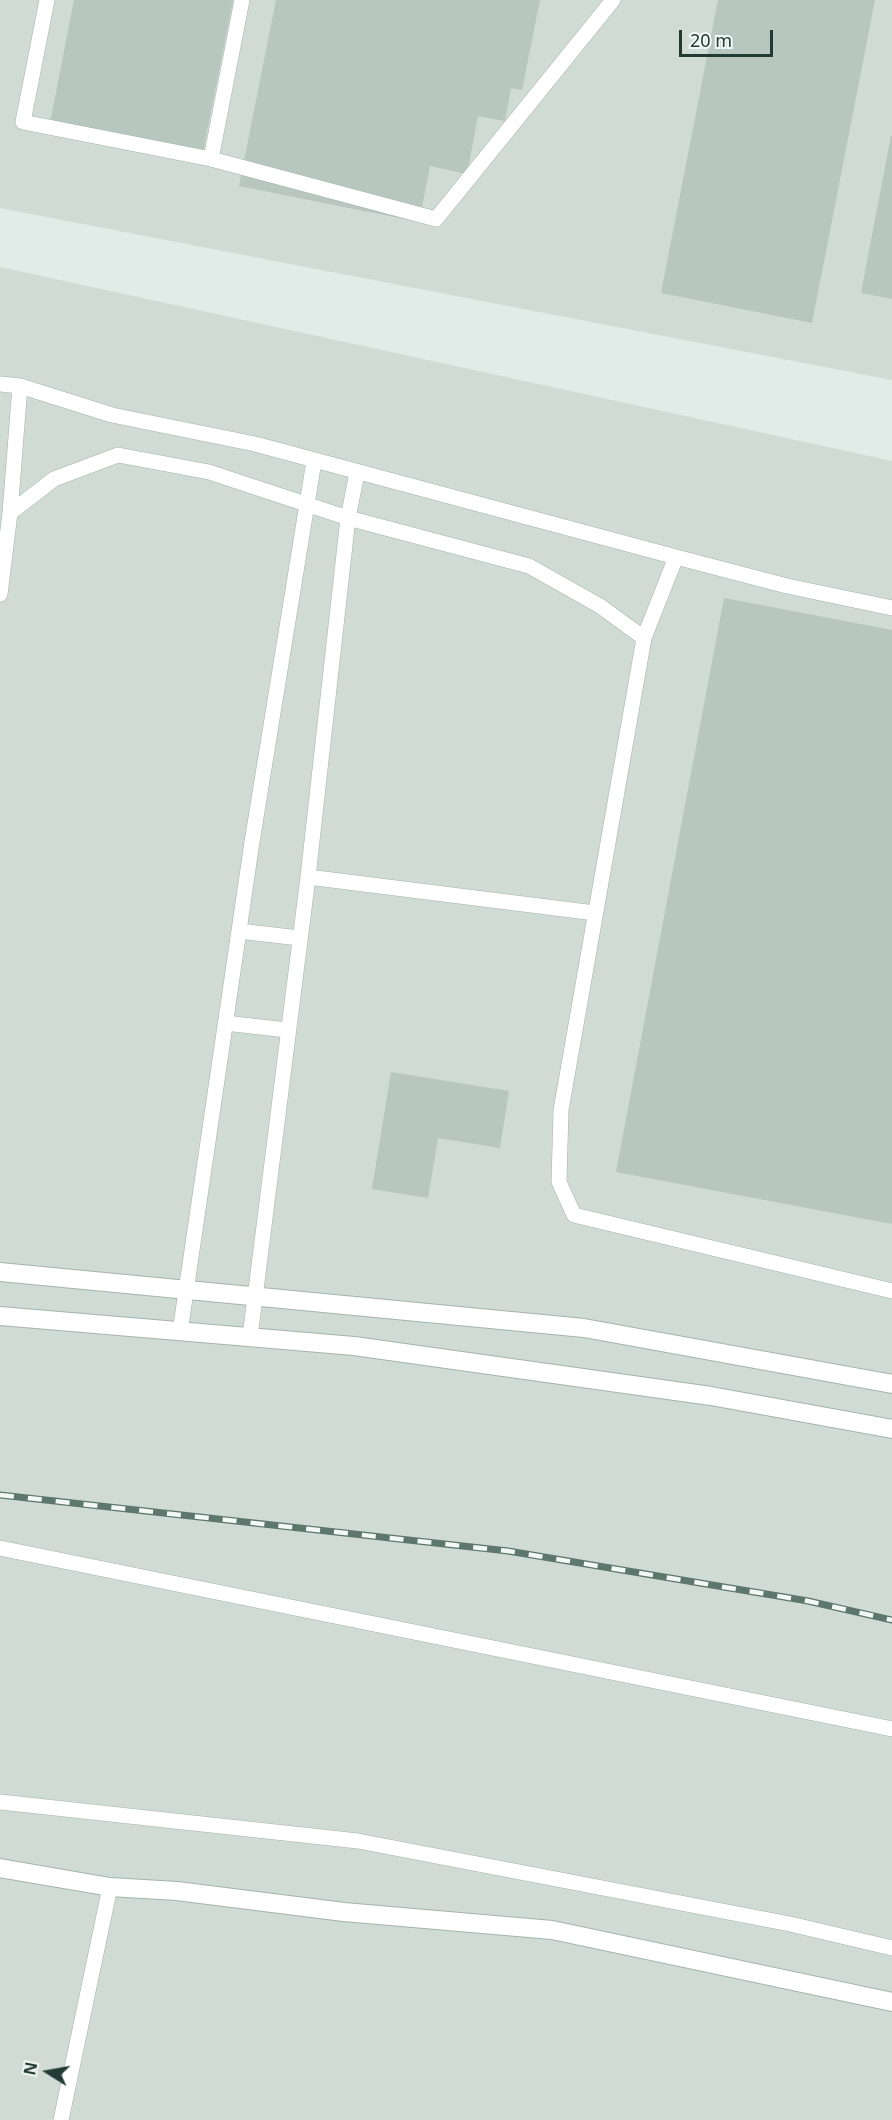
<!DOCTYPE html>
<html>
<head>
<meta charset="utf-8">
<style>
	body { margin:0 }
	#map { position:relative; width:892px; height:2120px; overflow:hidden; background:#e1ebe7; font-family:"Noto Sans",sans-serif }
	canvas { display:block }
	.north { position:absolute; left:18px; top:2042px; width:60px; height:60px; -webkit-text-stroke:4px #f2f8f5; paint-order:stroke; rotate:281deg; font-size:16px; font-weight:700; line-height:24px; text-align:center; color:#223b34 }
	.north::after { content:''; display:block; margin:auto; width:21px; height:27px; background:#223b34; clip-path:polygon(50% 0,100% 100%,50% 72%,0 100%) }
	.scale { position:absolute; left:679px; top:30px; width:94px; height:27px; box-sizing:border-box; border:3px solid #223b34; border-top:0; padding-left:8px; font-size:18px; line-height:21px; white-space:nowrap; color:#223b34; -webkit-text-stroke:4px #f2f8f5; paint-order:stroke }
</style>
</head>
<body>
<div id="map">
<canvas width="892" height="2120"></canvas>
<div class="north">N</div>
<div class="scale">20 m</div>
</div>
<script>
const context = document.querySelector('canvas').getContext('2d');
context.lineJoin = 'round';
function fill(path, color) { context.fillStyle = color; context.fill(path, 'evenodd'); }
const poly = rows => new Path2D(rows.map(r => 'M' + r).join(''));
function stroke(path, color, width, dash) { context.strokeStyle = color; context.lineWidth = width; context.lineCap = dash ? 'butt' : 'round'; context.setLineDash(dash || []); context.stroke(path); }
fill(poly([
	[0,0,892,0,892,380,0,208],
	[0,267,892,461,892,2120,0,2120]
]), '#d0dbd5');
fill(poly([
	[74,0,233,0,202,157,49,128],
	[276,0,540,0,522,90,511,88,505,121,478,116,467,174,430,166,419,222,239,186],
	[718,0,875,0,812,323,661,293],
	[891,136,892,136,892,299,861,293],
	[724,598,892,630,892,1224,616,1172],
	[391,1072,509,1091,500,1148,438,1138,428,1198,372,1189]
]), '#b7c6bf');
const lane = poly([
	[47,0,23,122,211,159,242,0],
	[211,159,436,219,613,0],
	[0,384,20,386,112,415,255,444,676,557,644,638],
	[10,513,54,479,118,455,209,472,348,518,529,566,600,606,644,638,561,1110,559,1182,574,1215,892,1291],
	[676,557,787,586,892,608],
	[0,594,10,513,20,386],
	[308,877,595,913],
	[239,931,299,938],
	[225,1023,287,1030],
	[180,1332,252,842,314,461],
	[250,1337,308,877,348,518,357,473],
	[0,1548,892,1729],
	[0,1802,358,1841,790,1924,892,1948],
	[61,2120,110,1887]
]);
const street = poly([
	[0,1272,584,1328,892,1384],
	[0,1316,354,1346,711,1396,892,1429],
	[0,1868,110,1887,177,1891,344,1912,552,1930,892,2002]
]);
stroke(lane, '#a4b3ae', 16);
stroke(street, '#a4b3ae', 20);
stroke(lane, '#fff', 15);
stroke(street, '#fff', 18);
const rail = poly([
	[0,1495,508,1551,808,1601,892,1620]
]);
stroke(rail, '#5d776f', 7);
stroke(rail, '#f2f8f5', 4.5, [14]);
</script>
</body>
</html>
